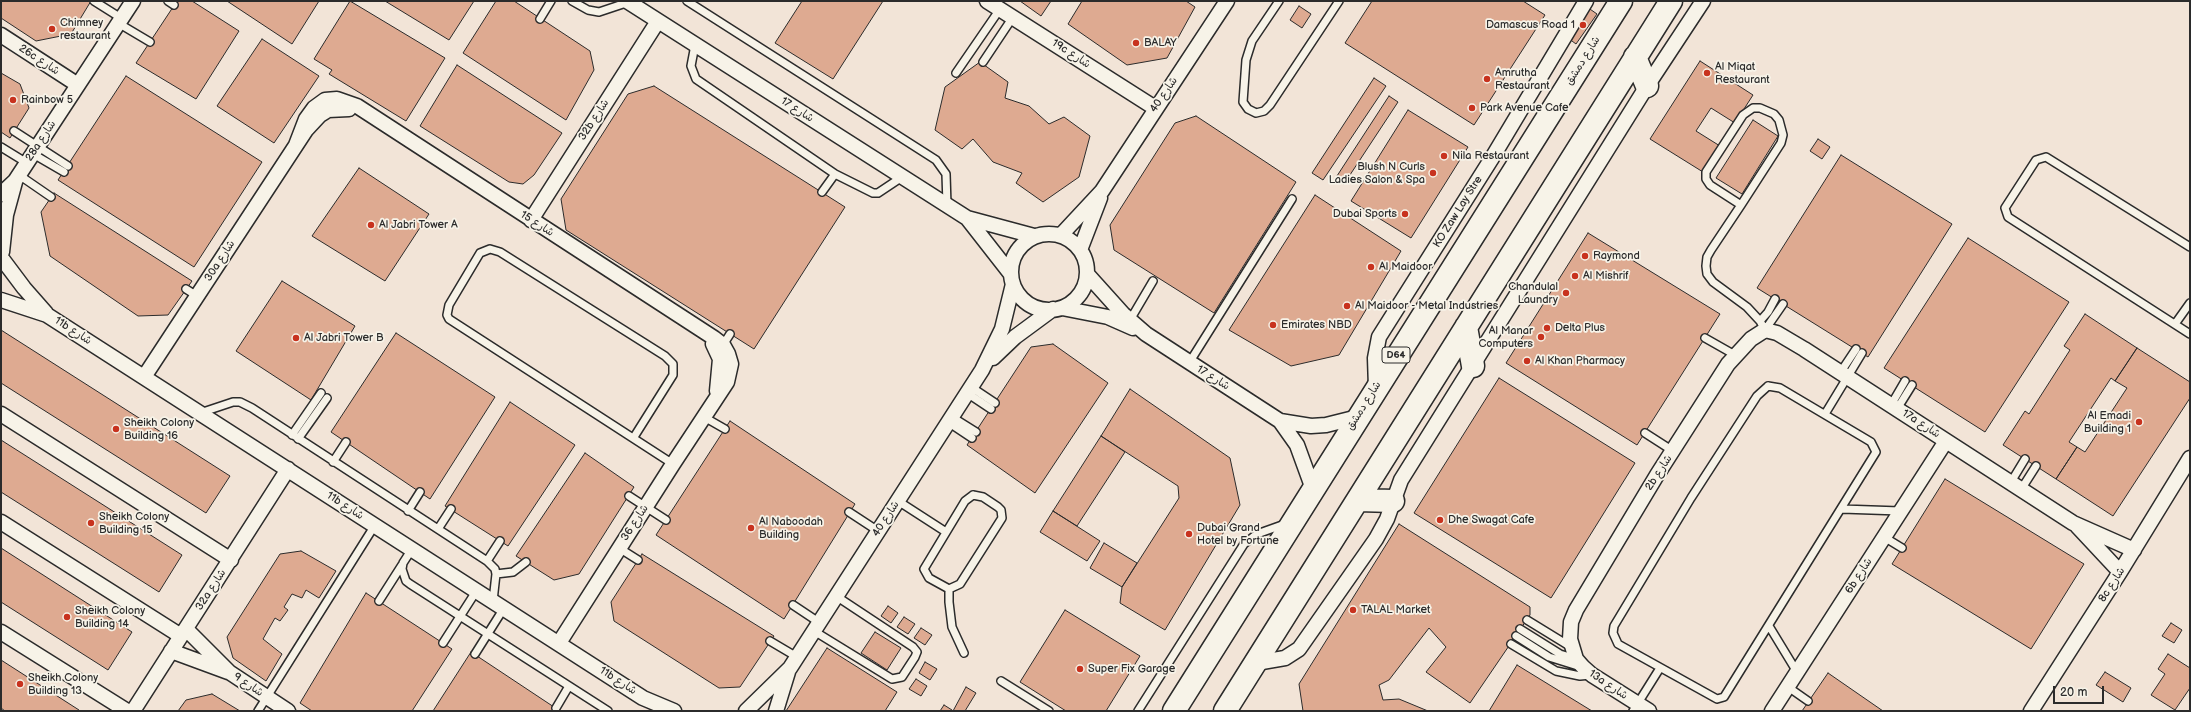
<!DOCTYPE html>
<html>
<head>
<meta charset="utf-8">
<style>
	body { margin:0 }
	#map { position:relative; width:2191px; height:712px; overflow:hidden; background:#f2e4d7; font-family:"Balsamiq Sans",sans-serif }
	canvas { display:block }
	.frame { position:absolute; inset:0; border:2px solid #2b2b2b; pointer-events:none }
	.scale { position:absolute; left:2053px; top:686px; width:51px; height:18px; box-sizing:border-box; border:2px solid #2b2b2b; border-top:0; padding-left:5px; font-size:12px; line-height:14px; white-space:nowrap; color:#2b2b2b; -webkit-text-stroke:3px #f7f3e8; paint-order:stroke }
</style>
</head>
<body>
<div id="map">
<canvas width="2191" height="712"></canvas>
<div class="frame"></div>
<div class="scale">20 m</div>
</div>
<script>
const context = document.querySelector('canvas').getContext('2d');
context.lineJoin = 'round';
function fill(path, color) { context.fillStyle = color; context.fill(path, 'evenodd'); }
const poly = rows => new Path2D(rows.map(r => 'M' + r).join(''));
function stroke(path, color, width, dash) { context.strokeStyle = color; context.lineWidth = width; context.lineCap = dash ? 'butt' : 'round'; context.setLineDash(dash || []); context.stroke(path); }
function label(font, color, halo, rows, align = 'center') {
  context.font = font + ' "Balsamiq Sans","Playpen Sans Arabic",sans-serif'; context.lineWidth = 3.5; context.setLineDash([]); context.textBaseline = 'middle'; context.strokeStyle = halo; context.fillStyle = color; for (const [text, x, y, turn = 0] of rows) {
    context.save(); context.translate(x, y); context.rotate((+turn || 0) * Math.PI / 180); context.textAlign = isNaN(turn) ? turn : align; if (halo) context.strokeText(text, 0, 0); context.fillText(text, 0, 0); context.restore();
  }
}
const building = poly([
	[1,1,91,1,71,34,36,41,1,18,1,1],
	[177,1,192,1,239,31,196,99,136,63,177,1],
	[227,1,319,1,292,44,227,1],
	[350,1,445,58,406,121,329,74,332,70,314,59,350,1],
	[385,1,474,1,449,40,385,1],
	[496,1,514,1,590,51,594,70,566,120,463,53,496,1],
	[802,1,883,1,833,79,775,43,802,1],
	[1020,1,1051,1,1041,16,1020,1],
	[1082,1,1186,1,1195,7,1167,58,1127,65,1068,24,1082,1],
	[1372,1,1523,1,1545,15,1474,125,1345,43,1372,1],
	[1299,6,1311,14,1302,28,1290,20,1299,6],
	[1587,7,1597,14,1576,44,1568,38,1587,7],
	[262,39,319,76,274,143,217,106,262,39],
	[1700,61,1753,95,1735,123,1711,108,1696,131,1720,146,1703,172,1650,139,1700,61],
	[980,62,1008,82,1005,98,1029,106,1049,124,1064,117,1090,136,1079,177,1043,202,1016,183,1022,173,993,162,973,139,962,149,935,130,945,87,980,62],
	[457,65,562,133,534,175,523,184,509,182,420,126,457,65],
	[1,73,20,84,29,108,10,138,1,132,1,73],
	[126,76,262,162,194,267,58,180,126,76],
	[1374,78,1386,86,1323,180,1312,173,1374,78],
	[654,86,845,207,754,349,566,230,561,199,628,94,654,86],
	[1389,96,1398,102,1344,184,1335,179,1389,96],
	[1408,110,1468,147,1411,238,1351,201,1408,110],
	[1196,116,1296,182,1214,313,1114,250,1110,225,1175,123,1196,116],
	[1753,120,1778,136,1742,194,1716,178,1753,120],
	[1818,139,1830,147,1822,159,1810,151,1818,139],
	[1841,155,1952,224,1868,357,1757,288,1841,155],
	[359,168,429,214,385,281,312,236,359,168],
	[54,193,192,281,168,315,138,316,50,256,41,212,54,193],
	[1315,195,1401,251,1339,355,1291,366,1229,330,1315,195],
	[1588,233,1720,314,1637,445,1506,363,1588,233],
	[1968,238,2069,302,1985,432,1884,368,1968,238],
	[282,281,355,326,311,400,236,351,282,281],
	[2085,314,2137,348,2115,381,2111,378,2069,442,2077,447,2056,479,2003,445,2025,411,2029,414,2070,350,2064,346,2085,314],
	[1,330,230,476,206,513,1,383,1,330],
	[396,333,495,397,430,499,331,432,396,333],
	[1053,344,1108,383,1035,493,967,445,1031,347,1053,344],
	[2137,348,2190,382,2190,398,2113,516,2056,479,2077,447,2085,452,2127,388,2115,381,2137,348],
	[1499,378,1635,463,1551,598,1414,513,1499,378],
	[1130,389,1230,458,1240,505,1165,630,1120,603,1122,587,1179,498,1178,486,1101,436,1130,389],
	[510,402,575,445,508,546,445,506,510,402],
	[730,421,855,504,784,619,656,535,730,421],
	[1101,436,1125,452,1077,526,1053,511,1101,436],
	[1,440,182,555,159,592,1,492,1,440],
	[585,453,634,487,579,574,554,580,516,556,585,453],
	[1945,479,2084,564,2031,649,1892,564,1945,479],
	[1053,511,1100,541,1087,561,1040,532,1053,511],
	[1399,524,1530,607,1530,615,1470,703,1426,672,1446,647,1429,628,1389,680,1379,685,1383,700,1399,699,1428,711,1303,711,1299,684,1399,524],
	[1104,543,1137,563,1122,587,1090,568,1104,543],
	[1,548,132,632,108,670,1,602,1,548],
	[301,551,336,571,319,598,306,590,302,598,292,594,284,607,288,610,280,621,275,618,263,639,282,654,266,681,233,658,227,637,280,554,301,551],
	[642,554,774,636,740,687,719,688,614,621,611,602,642,554],
	[366,593,452,649,412,711,312,711,300,703,366,593],
	[888,606,898,613,891,623,881,616,888,606],
	[1065,610,1140,656,1106,711,1066,711,1020,682,1065,610],
	[904,617,915,624,908,634,897,627,904,617],
	[2171,623,2182,630,2174,643,2162,636,2171,623],
	[921,628,932,635,925,645,914,638,921,628],
	[875,632,901,648,887,670,861,653,875,632],
	[827,648,897,692,885,711,786,711,827,648],
	[471,652,560,711,433,711,471,652],
	[2168,654,2190,668,2190,688,2175,710,2151,695,2165,674,2158,669,2168,654],
	[1,660,79,710,78,711,5,711,1,708,1,660],
	[925,662,937,669,930,680,919,673,925,662],
	[1517,665,1592,711,1489,711,1517,665],
	[2105,672,2131,688,2123,702,2096,685,2105,672],
	[1828,673,1883,711,1802,711,1828,673],
	[916,679,927,686,921,696,909,689,916,679],
	[966,687,976,693,965,711,953,711,966,687],
	[212,694,240,711,178,711,186,700,212,694],
	[944,705,952,710,952,711,940,711,944,705]
]);
fill(building, '#deaa91');
stroke(building, '#2b2b2b', 1);
const lane = poly([
	[94,1,121,18],
	[168,1,174,5],
	[572,1,588,10,599,12,629,2],
	[687,1,936,160,946,174,947,205],
	[1279,1,1252,41,1246,60,1243,102,1248,109,1256,113,1264,111,1270,105,1339,1],
	[540,19,551,1],
	[118,23,150,42],
	[695,45,691,66,696,79,835,174,873,193,878,193,902,177],
	[983,62,1013,17],
	[956,73,1000,9],
	[14,131,68,166],
	[1,147,27,163],
	[33,154,64,172],
	[19,175,51,197],
	[822,192,835,174],
	[1741,205,1710,185,1706,179,1706,172,1743,115,1753,108,1760,108,1774,114,1779,120,1783,135,1781,143,1741,205,1711,250,1707,257,1706,266,1707,274,1713,282,1747,307,1760,321,1765,330,1783,304],
	[2190,247,2046,157,2036,160,2005,208,2008,217,2190,334],
	[186,289,197,296],
	[1130,320,1153,281],
	[1760,321,1768,312,1775,299],
	[2175,324,2190,303],
	[1705,338,1735,355],
	[723,345,730,334],
	[1189,363,1292,199],
	[1840,373,1856,349],
	[1768,386,1780,388,1871,442,1876,452,1724,697,1717,699,1618,644,1613,633,1614,626,1691,498,1757,396,1768,386],
	[971,387,995,403],
	[967,393,991,409],
	[1891,405,1905,381],
	[1897,409,1912,385],
	[200,413,233,402,240,402,252,408,487,561,495,569,496,574,493,601],
	[1825,414,1862,353],
	[704,417,725,429],
	[952,417,976,432],
	[948,422,972,438],
	[1645,433,1673,451],
	[292,435,321,393],
	[634,437,673,375,673,364,665,356,500,252,490,249,480,253,449,305,447,315,449,319,673,464],
	[298,439,327,398],
	[333,462,346,442],
	[2011,482,2025,459],
	[2022,488,2036,466],
	[973,495,983,497,998,507,1001,510,1002,518,960,584,949,589,929,578,924,569,965,501,973,495],
	[629,496,666,520],
	[898,501,946,532],
	[1842,509,1900,511],
	[408,511,420,492],
	[849,512,878,531],
	[438,529,451,509],
	[1884,537,1902,548],
	[619,548,638,560],
	[412,549,403,563,402,569,406,581,410,584,608,711],
	[487,561,500,541],
	[496,574,513,572,526,562],
	[949,589,949,602,952,627,964,653],
	[379,601,402,565],
	[793,605,820,623],
	[1527,620,1571,647],
	[1769,626,1797,672],
	[1520,629,1560,654,1576,659],
	[814,631,892,679,902,677,915,657,917,652,913,647,836,596],
	[1516,636,1549,657,1581,667],
	[770,641,797,657],
	[443,643,477,590],
	[1511,644,1556,671,1580,676,1591,675],
	[475,654,504,608],
	[1001,681,1049,711],
	[1788,687,1808,701],
	[556,708,569,686],
	[258,711,375,525],
	[1138,711,1244,544,1257,534,1285,524],
	[1633,711,1660,668]
]);
const street = poly([
	[627,1,967,218,1034,236],
	[987,1,1155,108],
	[1,35,78,85],
	[296,145,306,119,314,108,325,100,337,99,357,106,714,338,723,345,728,354,731,364,727,382,673,464,559,643],
	[1,194,15,181,133,1],
	[967,218,1010,273],
	[531,220,658,21],
	'1011 272a38 38 0 1 1 76 0a38 38 0 1 1-76 0Z',
	[1061,235,1102,191,1227,1],
	[1080,250,1100,198],
	[2,252,6,215,15,182],
	[3,260,24,288,46,313],
	[1087,274,1123,314,1146,334,1280,421,1297,445,1313,489],
	[1,300,47,315,643,698,674,711],
	[1062,308,1108,317,1133,328],
	[713,344,720,359,717,391],
	[993,358,1015,337,1053,309],
	[144,377,306,130,320,115,328,110,349,109],
	[1376,388,1375,358,1379,337,1492,158,1586,1],
	[1,414,231,560],
	[1280,421,1311,426,1326,425,1358,417],
	[1,522,181,636],
	[2077,526,2120,572],
	[186,629,229,672,288,711],
	[1,632,127,711],
	[171,651,228,672],
	[1256,663,1285,658,1299,649,1376,539,1387,519,1401,480,1647,86,1703,1],
	[133,711,288,469],
	[746,711,790,668,982,370,1002,329,1013,284],
	[776,711,788,672],
	[1649,711,1592,675,1583,667,1576,659,1570,639,1571,622,1576,610,1657,475,1728,364,1751,339,1765,330,1777,333,1804,349,2073,523,2134,550],
	[1772,711,1946,441],
	[2031,711,2120,572,2190,458]
]);
const primary = poly([
	[1635,57,1647,86],
	[1466,327,1473,366],
	[1358,500,1393,501],
	[1174,711,1621,1],
	[1225,711,1671,1]
]);
stroke(lane, '#2b2b2b', 10);
stroke(street, '#2b2b2b', 17);
stroke(primary, '#2b2b2b', 25);
stroke(lane, '#f7f3e8', 7);
stroke(street, '#f7f3e8', 14);
stroke(primary, '#f7f3e8', 22);
for (const [x, y, r, color] of [
	[1583,25,4,"#c8321e"],
	[52,29,4,"#c8321e"],
	[1136,43,4,"#c8321e"],
	[1707,73,4,"#c8321e"],
	[1487,79,4,"#c8321e"],
	[13,100,4,"#c8321e"],
	[1472,108,4,"#c8321e"],
	[1444,156,4,"#c8321e"],
	[1433,173,4,"#c8321e"],
	[1405,214,4,"#c8321e"],
	[371,225,4,"#c8321e"],
	[1585,256,4,"#c8321e"],
	[1371,267,4,"#c8321e"],
	[1575,276,4,"#c8321e"],
	[1566,293,4,"#c8321e"],
	[1347,306,4,"#c8321e"],
	[1273,325,4,"#c8321e"],
	[1547,328,4,"#c8321e"],
	[1541,337,4,"#c8321e"],
	[296,338,4,"#c8321e"],
	[1527,361,4,"#c8321e"],
	[2139,422,4,"#c8321e"],
	[116,429,4,"#c8321e"],
	[1440,520,4,"#c8321e"],
	[91,523,4,"#c8321e"],
	[751,528,4,"#c8321e"],
	[1189,534,4,"#c8321e"],
	[1353,610,4,"#c8321e"],
	[67,617,4,"#c8321e"],
	[1080,669,4,"#c8321e"],
	[20,684,4,"#c8321e"]
]) { const dot = new Path2D(); dot.arc(x, y, r, 0, 2 * Math.PI); context.fillStyle = color; context.fill(dot); stroke(dot, '#f7f3e8', 1.5); }
for (const [x, y, w] of [
	[1396,355,28]
]) { const box = new Path2D(); box.roundRect(x - w / 2, y - 8, w, 16, 3); context.fillStyle = '#f7f3e8'; context.fill(box); stroke(box, '#2b2b2b', 1); }
label('bold 10px', '#2b2b2b', null, [
	["D64",1396,355]
]);
label('11px', '#2b2b2b', '#f7f3e8', [
	["Chimney",60,23],
	["restaurant",60,36],
	["Damascus Road 1",1575,25,"right"],
	["BALAY",1144,43],
	["Al Miqat",1715,67],
	["Restaurant",1715,80],
	["Amrutha",1495,73],
	["Restaurant",1495,86],
	["Rainbow 5",21,100],
	["Park Avenue Cafe",1480,108],
	["Nila Restaurant",1452,156],
	["Blush N Curls",1425,167,"right"],
	["Ladies Salon & Spa",1425,180,"right"],
	["Dubai Sports",1397,214,"right"],
	["Al Jabri Tower A",379,225],
	["Raymond",1593,256],
	["Al Maidoor",1379,267],
	["Al Mishrif",1583,276],
	["Chandulal",1558,287,"right"],
	["Laundry",1558,300,"right"],
	["Al Maidoor - Metal Industries",1355,306],
	["Emirates NBD",1281,325],
	["Delta Plus",1555,328],
	["Al Manar",1533,331,"right"],
	["Computers",1533,344,"right"],
	["Al Jabri Tower B",304,338],
	["Al Khan Pharmacy",1535,361],
	["Al Emadi",2131,416,"right"],
	["Building 1",2131,429,"right"],
	["Sheikh Colony",124,423],
	["Building 16",124,436],
	["Sheikh Colony",99,517],
	["Building 15",99,530],
	["Dhe Swagat Cafe",1448,520],
	["Al Naboodah",759,522],
	["Building",759,535],
	["Dubai Grand",1197,528],
	["Hotel by Fortune",1197,541],
	["TALAL Market",1361,610],
	["Sheikh Colony",75,611],
	["Building 14",75,624],
	["Super Fix Garage",1088,669],
	["Sheikh Colony",28,678],
	["Building 13",28,691]
], 'left');
label('11px', '#2b2b2b', '#f7f3e8', [
	["19c شارع",1071,54,33],
	["26c شارع",39,60,33],
	["شارع دمشق",1583,61,-58],
	["شارع 40",1164,95,-56],
	["شارع 17",797,110,33],
	["32b شارع",594,120,-57],
	["28a شارع",41,141,-57],
	["KO Zaw Lay Stre",1458,212,-58],
	["شارع 15",537,224,33],
	["30a شارع",220,261,-57],
	["11b شارع",73,331,33],
	["شارع 17",1213,378,32],
	["شارع دمشق",1364,406,-58],
	["17a شارع",1921,424,33],
	["2b شارع",1659,473,-57],
	["11b شارع",345,506,33],
	["شارع 40",886,519,-57],
	["شارع 36",635,523,-57],
	["6b شارع",1859,576,-57],
	["8c شارع",2112,585,-57],
	["32a شارع",211,590,-57],
	["11b شارع",618,681,33],
	["شارع 9",248,685,34],
	["13a شارع",1608,685,34]
]);
</script>
</body>
</html>
